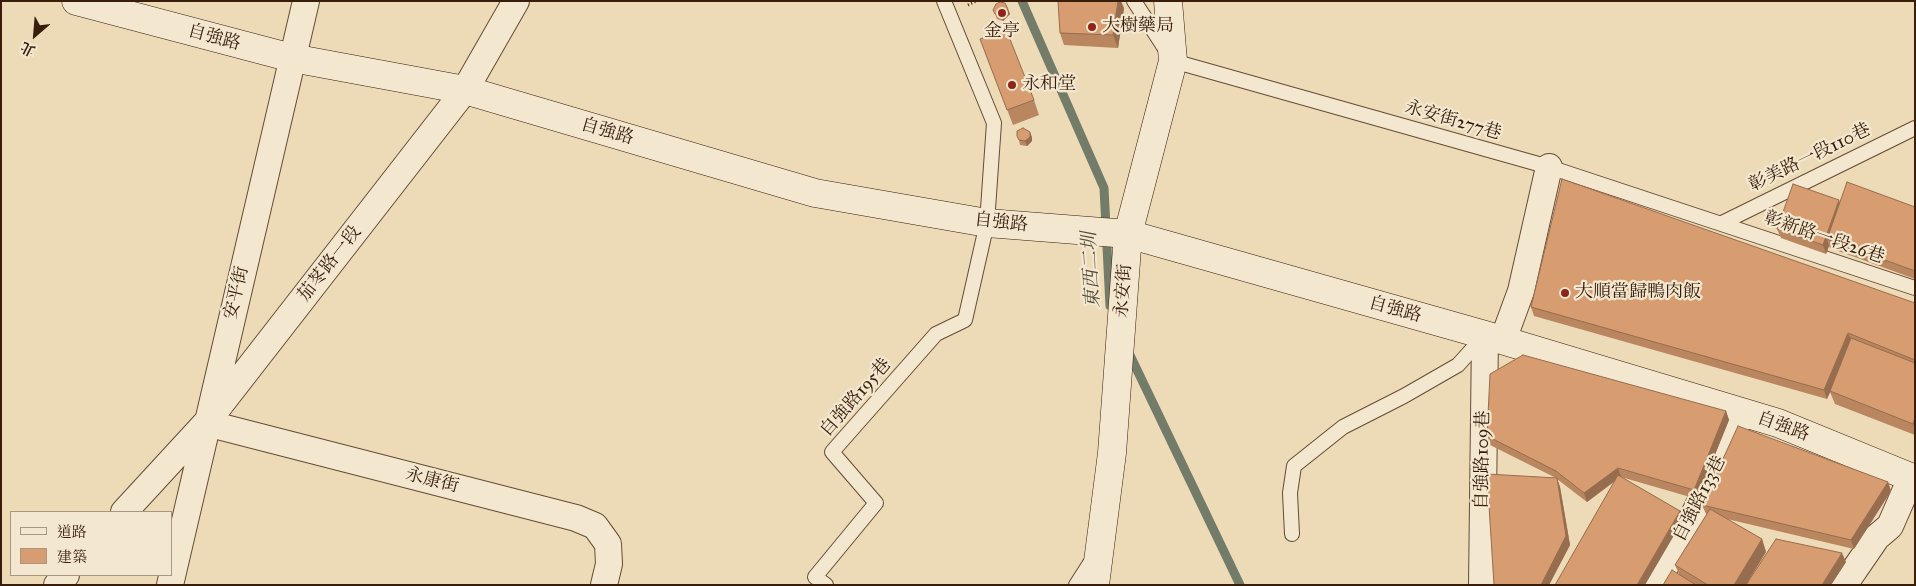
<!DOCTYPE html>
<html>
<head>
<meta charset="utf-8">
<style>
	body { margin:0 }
	#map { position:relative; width:1916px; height:586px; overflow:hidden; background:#eddab6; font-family:"IM FELL Great Primer","Noto Serif TC",serif }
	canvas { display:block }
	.frame { position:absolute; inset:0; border:2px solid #381d0a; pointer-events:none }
	.legend { position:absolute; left:10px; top:511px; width:162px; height:65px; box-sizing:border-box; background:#f3e7d0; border:1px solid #a89681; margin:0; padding:6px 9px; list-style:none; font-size:15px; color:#381d0a }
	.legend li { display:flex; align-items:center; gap:10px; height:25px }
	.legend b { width:25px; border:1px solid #a89681 }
	.north { position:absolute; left:10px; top:10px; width:50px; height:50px; -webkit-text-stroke:4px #f3e7d0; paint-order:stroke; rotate:207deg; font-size:14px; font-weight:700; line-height:20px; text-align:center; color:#381d0a }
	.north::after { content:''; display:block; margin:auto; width:18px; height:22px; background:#381d0a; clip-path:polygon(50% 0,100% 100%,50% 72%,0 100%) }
</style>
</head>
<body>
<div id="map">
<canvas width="1916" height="586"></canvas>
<div class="frame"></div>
<ul class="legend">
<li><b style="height:6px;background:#f3e7d0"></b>道路</li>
<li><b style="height:14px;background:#d79c70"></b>建築</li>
</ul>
<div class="north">北</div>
</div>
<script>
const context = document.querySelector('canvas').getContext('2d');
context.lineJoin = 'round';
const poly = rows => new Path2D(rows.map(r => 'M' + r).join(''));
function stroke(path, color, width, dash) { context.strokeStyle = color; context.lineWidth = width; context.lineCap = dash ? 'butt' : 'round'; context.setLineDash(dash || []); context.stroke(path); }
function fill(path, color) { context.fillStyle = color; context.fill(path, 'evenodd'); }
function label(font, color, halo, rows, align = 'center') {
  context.font = font + ' "IM FELL Great Primer","Noto Serif TC",serif'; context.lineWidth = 4.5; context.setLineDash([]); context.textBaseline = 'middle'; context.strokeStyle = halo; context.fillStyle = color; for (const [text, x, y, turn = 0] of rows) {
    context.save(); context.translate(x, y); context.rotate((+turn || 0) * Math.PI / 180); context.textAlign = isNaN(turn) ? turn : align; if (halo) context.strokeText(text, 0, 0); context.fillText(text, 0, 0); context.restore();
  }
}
stroke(poly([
	[1022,1,1104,188,1110,306],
	[1128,351,1240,585]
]), '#737c69', 9);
const lane = poly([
	[1134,1,1173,61,1549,167,1915,288],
	[1722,223,1915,128],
	[1292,534,1290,493,1294,466,1343,427,1404,396,1458,365,1483,337],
	[826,585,815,577,876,503,832,452,936,334,965,320,987,223,994,123,944,1],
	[1076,585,1092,560]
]);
const street = poly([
	[1503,340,1521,291,1549,167],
	[206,423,576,518,595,526,608,544,609,564,604,585],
	[124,512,206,423,465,90,516,1],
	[57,585,66,575],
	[170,585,306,1],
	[1482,585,1485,335],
	[1655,585,1692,519,1742,413],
	[1844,585,1877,537,1890,526,1911,478]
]);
const secondary = poly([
	[76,1,292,58,465,90,815,193,987,223,1128,234,1485,335,1778,423,1915,479],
	[1095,585,1112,453,1128,234,1173,61,1168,1]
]);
stroke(lane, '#654c35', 16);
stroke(street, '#654c35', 28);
stroke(secondary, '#381d0a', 29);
stroke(poly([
	[968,5,976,1]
]), '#381d0a', 3, [1, 2.5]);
stroke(lane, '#f3e7d0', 14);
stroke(street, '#f3e7d0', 26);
stroke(secondary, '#f3e7d0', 28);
fill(poly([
	[1124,8,1118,48,1064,45,1060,33],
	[1008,9,1010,14,1003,21,997,19,995,14],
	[980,39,1034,100,1039,115,1013,125],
	[1032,137,1032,141,1027,146,1020,145,1019,140],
	[1915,207,1915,279,1830,248,1829,246,1826,254,1781,238,1777,229],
	[1915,303,1915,435,1835,404,1830,392,1827,399,1534,316,1531,307],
	[1726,411,1729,420,1697,499,1621,477,1680,511,1683,520,1614,482,1587,502,1557,479,1560,487,1570,545,1549,585,1494,585,1556,478,1490,445,1487,436],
	[1888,482,1891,491,1854,549,1727,519,1762,539,1766,552,1749,579,1846,562,1831,585,1663,585,1679,574,1675,565,1707,514,1706,514,1702,505]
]), '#b98660');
fill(poly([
	[1118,1,1121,1,1124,8,1118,48,1113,35],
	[1008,9,1010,14,1003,21,1002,16],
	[1030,132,1032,137,1032,141,1027,146,1025,141],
	[1839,200,1842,209,1827,239,1829,246,1826,254,1823,245],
	[1848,333,1852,342,1827,399,1824,390],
	[1726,411,1729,420,1697,499,1694,490],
	[1915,418,1915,429,1913,424],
	[1618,468,1621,476,1587,502,1584,493],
	[1557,478,1560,487,1570,545,1549,585,1541,585],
	[1888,482,1891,491,1854,549,1851,540],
	[1680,511,1683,520,1645,585,1637,585],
	[1762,539,1766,552,1746,585,1734,585],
	[1842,553,1846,562,1831,585,1822,585]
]), '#966d4e');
const building = poly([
	[1058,1,1118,1,1113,35,1060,33,1058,1],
	[1000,2,1005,3,1008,9,1002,16,995,14,993,10,996,4,1000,2],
	[1006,29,1034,100,1007,110,980,39,1006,29],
	[1023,128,1030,132,1030,137,1025,141,1019,140,1017,136,1017,131,1023,128],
	[1562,179,1915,303,1915,360,1848,333,1824,390,1531,307,1562,179],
	[1847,182,1915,207,1915,271,1827,239,1847,182],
	[1793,184,1839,200,1823,245,1777,229,1793,184],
	[1851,338,1915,363,1915,418,1913,424,1830,391,1851,338],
	[1523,355,1726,411,1694,490,1618,468,1584,493,1556,471,1487,436,1490,374,1523,355],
	[1738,426,1888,482,1851,540,1702,505,1738,426],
	[1487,474,1557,478,1566,536,1541,585,1494,585,1487,474],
	[1618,475,1680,511,1637,585,1555,585,1618,475],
	[1710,509,1762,539,1734,585,1708,585,1675,565,1710,509],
	[1776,539,1842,553,1822,585,1746,585,1776,539],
	[1672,570,1696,585,1663,585,1672,570]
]);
fill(building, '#d79c70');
stroke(building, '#966d4e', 1);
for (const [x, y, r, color] of [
	[1002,13,5,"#8f2418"],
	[1092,27,5,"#8f2418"],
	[1012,85,5,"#8f2418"],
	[1565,293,5,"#8f2418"]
]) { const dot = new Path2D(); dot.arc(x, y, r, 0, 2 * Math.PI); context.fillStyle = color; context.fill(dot); stroke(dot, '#f3e7d0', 2); }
label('18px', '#381d0a', '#f3e7d0', [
	["大樹藥局",1102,27],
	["金亭",1002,32,"center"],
	["永和堂",1022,85],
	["大順當歸鴨肉飯",1575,293]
], 'left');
label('18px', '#381d0a', '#f3e7d0', [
	["自強路",214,38,15],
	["永安街277巷",1453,121,16],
	["自強路",607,132,16],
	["彰美路一段110巷",1810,158,-26],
	["自強路",1001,223,6],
	["彰新路一段26巷",1824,238,19],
	["茄苳路一段",330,264,-52],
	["永安街",1124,291,-86],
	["安平街",237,293,-77],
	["自強路",1395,310,15],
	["自強路195巷",856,398,-49],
	["自強路",1783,427,20],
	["自強路109巷",1483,460,-89],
	["永康街",432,481,14],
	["自強路133巷",1700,499,-63]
]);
label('italic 19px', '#554c3a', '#f3e7d0', [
	["東西二圳",1092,270,-93]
]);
</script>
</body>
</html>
